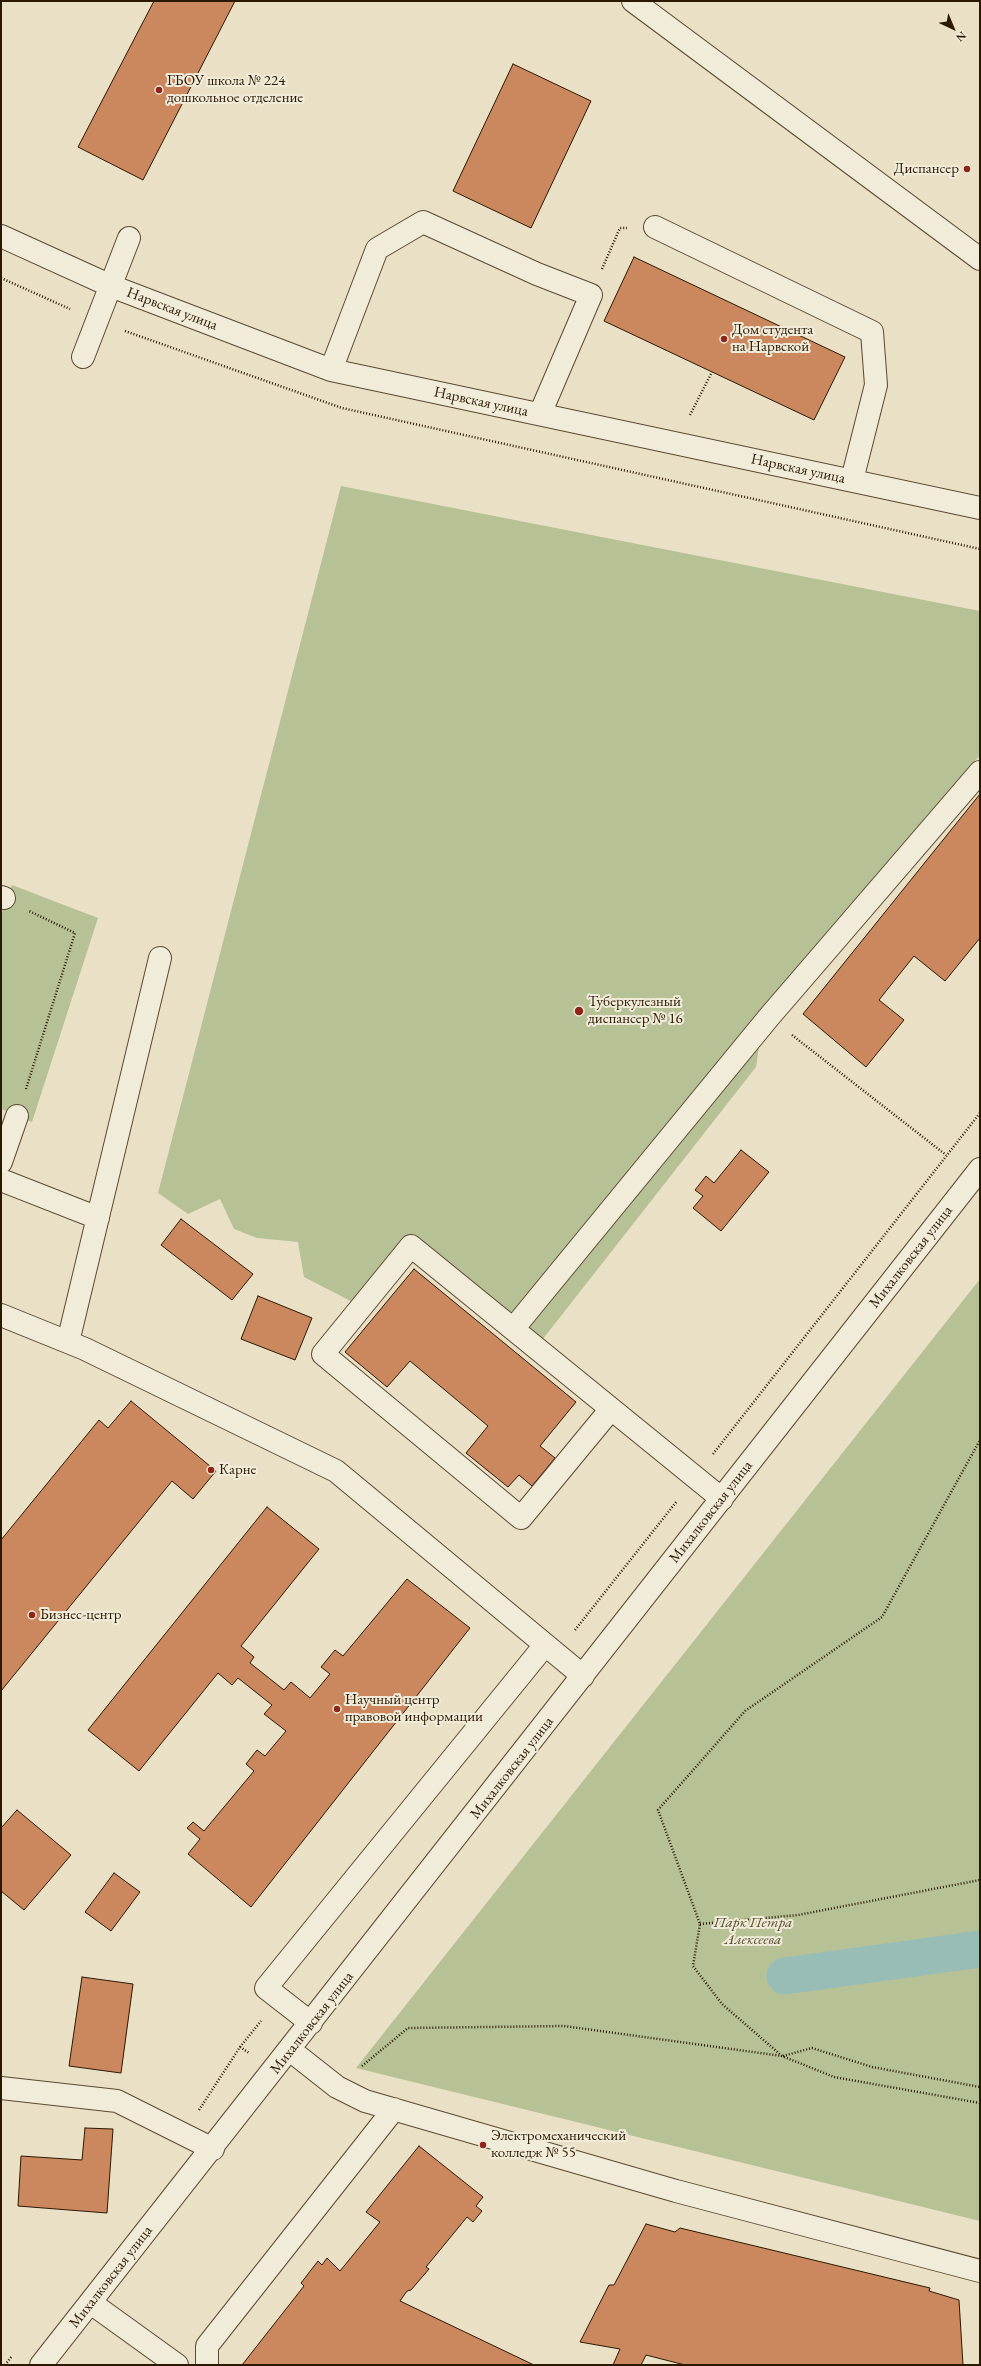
<!DOCTYPE html>
<html>
<head>
<meta charset="utf-8">
<style>
	body { margin:0 }
	#map { position:relative; width:981px; height:2366px; overflow:hidden; background:#eae0c5; font-family:"EB Garamond",serif }
	canvas { display:block }
	.frame { position:absolute; inset:0; border:2px solid #2b1800; pointer-events:none }
	.north { position:absolute; left:933px; top:8px; width:40px; height:40px; -webkit-text-stroke:3px #f1ebd9; paint-order:stroke; rotate:136deg; font-size:11px; font-weight:700; line-height:16px; text-align:center; color:#2b1800 }
	.north::after { content:''; display:block; margin:auto; width:14px; height:18px; background:#2b1800; clip-path:polygon(50% 0,100% 100%,50% 72%,0 100%) }
</style>
</head>
<body>
<div id="map">
<canvas width="981" height="2366"></canvas>
<div class="frame"></div>
<div class="north">N</div>
</div>
<script>
const context = document.querySelector('canvas').getContext('2d');
context.lineJoin = 'round';
function fill(path, color) { context.fillStyle = color; context.fill(path, 'evenodd'); }
const poly = rows => new Path2D(rows.map(r => 'M' + r).join(''));
function stroke(path, color, width, dash) { context.strokeStyle = color; context.lineWidth = width; context.lineCap = dash ? 'butt' : 'round'; context.setLineDash(dash || []); context.stroke(path); }
function label(font, color, halo, rows, align = 'center') {
  context.font = font + ' "EB Garamond",serif'; context.lineWidth = 4; context.setLineDash([]); context.textBaseline = 'middle'; context.strokeStyle = halo; context.fillStyle = color; for (const [text, x, y, turn = 0] of rows) {
    context.save(); context.translate(x, y); context.rotate((+turn || 0) * Math.PI / 180); context.textAlign = isNaN(turn) ? turn : align; if (halo) context.strokeText(text, 0, 0); context.fillText(text, 0, 0); context.restore();
  }
}
fill(poly([
	[341,486,980,611,980,755,763,1021,756,1067,539,1344,421,1254,368,1310,304,1277,298,1242,257,1238,234,1229,220,1199,188,1214,158,1193],
	[12,885,98,918,32,1122,1,1109,1,915],
	[980,1279,980,2221,356,2068]
]), '#b6c296');
stroke(poly([
	[785,1976,980,1949]
]), '#98bdb6', 37);
const building = poly([
	[154,1,235,1,143,180,78,147,154,1],
	[513,64,591,101,531,228,453,191,513,64],
	[634,257,845,357,814,420,604,321,634,257],
	[980,794,980,938,945,981,914,956,879,1000,904,1020,866,1067,803,1014,980,794],
	[741,1150,769,1172,721,1231,693,1208,703,1196,695,1190,706,1176,714,1183,741,1150],
	[181,1219,253,1274,232,1300,161,1245,181,1219],
	[414,1269,576,1402,540,1446,555,1458,532,1486,519,1475,508,1487,466,1453,488,1426,410,1361,387,1387,345,1352,414,1269],
	[258,1296,312,1318,295,1360,241,1339,258,1296],
	[131,1401,216,1471,193,1499,172,1481,1,1691,1,1540,99,1420,108,1428,131,1401],
	[267,1507,319,1549,241,1646,254,1657,250,1663,284,1690,291,1682,310,1698,330,1674,321,1667,335,1650,343,1656,407,1579,470,1628,251,1907,188,1854,200,1839,187,1828,193,1822,204,1831,254,1771,246,1764,257,1750,265,1756,286,1731,264,1714,272,1705,238,1678,232,1685,218,1673,139,1771,88,1730,267,1507],
	[17,1810,71,1855,24,1910,1,1891,1,1828,17,1810],
	[114,1873,140,1892,111,1931,85,1912,114,1873],
	[82,1977,133,1984,121,2073,69,2066,82,1977],
	[85,2128,113,2129,107,2213,18,2206,21,2156,82,2160,85,2128],
	[419,2146,483,2197,476,2206,482,2211,473,2222,467,2217,426,2267,429,2269,411,2290,407,2291,400,2301,534,2365,242,2365,304,2286,301,2283,318,2261,322,2265,327,2258,340,2271,380,2222,366,2212,419,2146],
	[646,2224,675,2232,680,2228,930,2288,929,2291,959,2300,963,2365,685,2365,646,2355,641,2365,613,2365,620,2349,580,2342,609,2285,614,2285,646,2224]
]);
fill(building, '#cb885e');
stroke(building, '#2b1800', 1);
const minor = poly([
	[633,1,980,259],
	[655,227,872,332,876,385,852,480],
	[1,236,111,286,331,370,980,508],
	[83,357,129,238],
	[331,370,377,249,423,222,537,274,591,295,540,414],
	[1,897,4,898],
	[1,1162,17,1116],
	[1,1180,98,1218],
	[1,1315,85,1349,336,1471,583,1676],
	[513,1329,411,1246,323,1354,521,1518,611,1409],
	[68,1342,160,958],
	[722,1499,513,1329,769,1017,980,772],
	[311,2023,266,1988,545,1645],
	[290,2050,337,2087,365,2101,676,2191,980,2271],
	[1,2088,117,2101,213,2149],
	[91,2303,177,2365],
	[41,2365,980,1169],
	[207,2365,207,2346,394,2109]
]);
stroke(minor, '#5b4a31', 24);
stroke(poly([
	[602,269,620,228,627,228],
	[1,278,70,309],
	[125,331,342,408,980,549],
	[690,415,712,372],
	[792,1035,946,1155],
	[26,1089,75,933,29,911],
	[713,1454,980,1113],
	[575,1630,677,1501],
	[700,1924,798,1915,980,1880],
	[240,2047,249,2053],
	[782,2056,722,2004,693,1966,700,1924,658,1810,745,1711,882,1617,980,1440],
	[783,2056,812,2048,872,2067,980,2087],
	[362,2066,408,2028,564,2026,782,2056,834,2077,980,2103],
	[199,2110,240,2047,261,2021],
	[5,2365,12,2356]
]), '#2b1800', 2.5, [1, 2]);
stroke(minor, '#f1ebd9', 22);
for (const [x, y, r, color] of [
	[159,90,4,"#8f2418"],
	[967,169,4,"#8f2418"],
	[724,339,4,"#8f2418"],
	[579,1011,5,"#8f2418"],
	[211,1470,4,"#8f2418"],
	[32,1615,4,"#8f2418"],
	[337,1709,4,"#8f2418"],
	[483,2145,4,"#8f2418"]
]) { const dot = new Path2D(); dot.arc(x, y, r, 0, 2 * Math.PI); context.fillStyle = color; context.fill(dot); stroke(dot, '#f1ebd9', 1.5); }
label('15px', '#2b1800', '#f1ebd9', [
	["ГБОУ школа № 224",167,81],
	["дошкольное отделение",167,98],
	["Диспансер",959,169,"right"],
	["Дом студента",732,330],
	["на Нарвской",732,347],
	["Туберкулезный",588,1002],
	["диспансер № 16",588,1019],
	["Карне",219,1470],
	["Бизнес-центр",40,1615],
	["Научный центр",345,1700],
	["правовой информации",345,1717],
	["Электромеханический",491,2136],
	["колледж № 55",491,2153]
], 'left');
label('15px', '#2b1800', '#f1ebd9', [
	["Нарвская улица",172,309,21],
	["Нарвская улица",481,402,12],
	["Нарвская улица",798,469,12],
	["Михалковская улица",911,1257,-52],
	["Михалковская улица",711,1512,-52],
	["Михалковская улица",512,1768,-52],
	["Михалковская улица",312,2023,-52],
	["Михалковская улица",111,2277,-52]
]);
label('italic 15px', '#554b2d', '#f1ebd9', [
	["Парк Петра",753,1923],
	["Алексеева",753,1940]
]);
</script>
</body>
</html>
